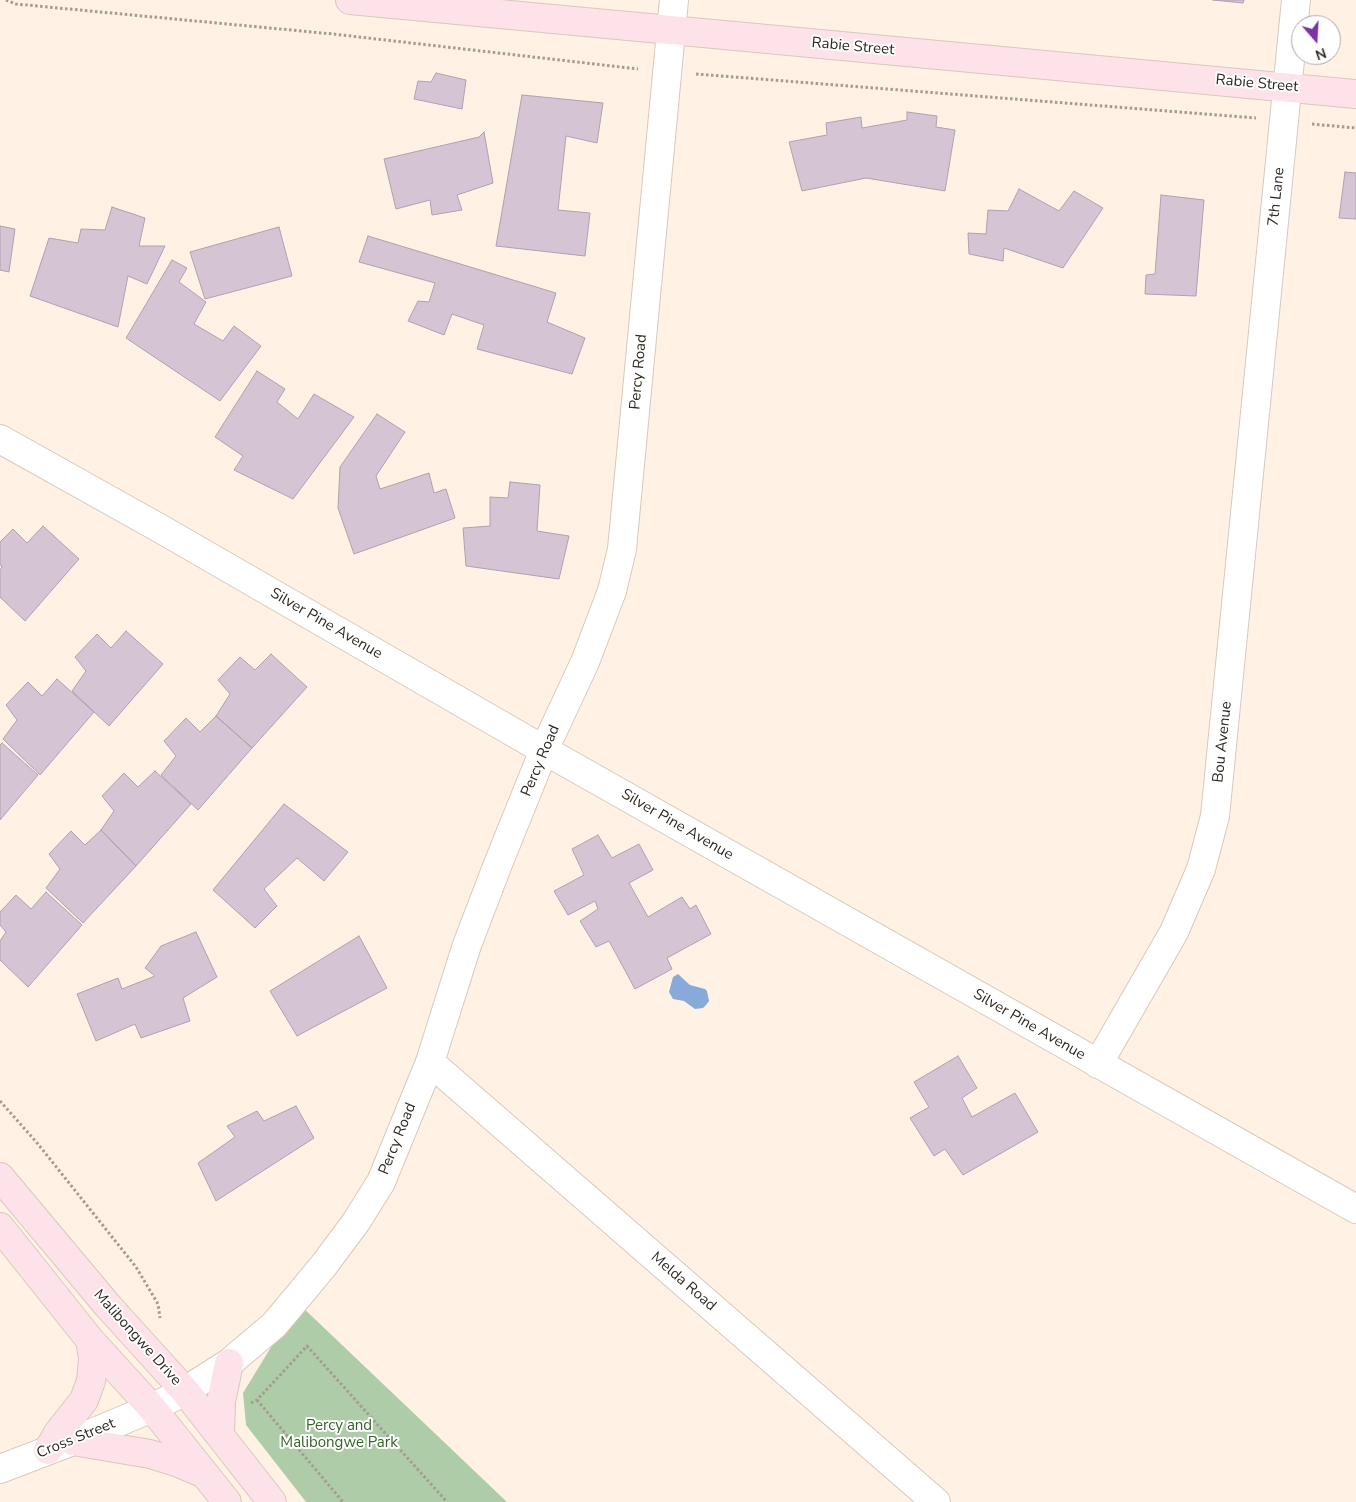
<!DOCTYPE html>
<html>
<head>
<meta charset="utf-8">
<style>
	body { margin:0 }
	#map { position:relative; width:1356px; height:1502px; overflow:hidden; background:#fff2e5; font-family:"Nunito Sans",sans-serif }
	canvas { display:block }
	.north { position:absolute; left:1291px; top:15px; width:50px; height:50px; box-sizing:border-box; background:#fff; border:1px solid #aba9a7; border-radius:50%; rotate:161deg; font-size:14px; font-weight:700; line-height:20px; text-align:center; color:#2d2822 }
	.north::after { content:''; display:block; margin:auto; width:18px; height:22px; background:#7d33a4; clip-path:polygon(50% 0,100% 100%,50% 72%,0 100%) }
</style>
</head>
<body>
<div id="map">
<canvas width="1356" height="1502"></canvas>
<div class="north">N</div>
</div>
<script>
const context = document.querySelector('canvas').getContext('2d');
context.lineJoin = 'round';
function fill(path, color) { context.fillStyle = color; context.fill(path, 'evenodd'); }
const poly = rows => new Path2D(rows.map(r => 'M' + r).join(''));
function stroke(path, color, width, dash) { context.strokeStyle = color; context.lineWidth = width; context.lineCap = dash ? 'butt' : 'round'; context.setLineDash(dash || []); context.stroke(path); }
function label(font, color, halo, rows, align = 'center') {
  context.font = font + ' "Nunito Sans",sans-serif'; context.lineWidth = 4; context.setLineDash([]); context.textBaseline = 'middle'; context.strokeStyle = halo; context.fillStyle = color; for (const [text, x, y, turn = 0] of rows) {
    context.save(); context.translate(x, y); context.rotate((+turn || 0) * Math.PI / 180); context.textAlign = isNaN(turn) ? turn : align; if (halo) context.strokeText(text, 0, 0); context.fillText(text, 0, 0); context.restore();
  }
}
fill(poly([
	[298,1303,507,1502,306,1502,246,1425,243,1393]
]), '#afcca8');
fill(poly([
	[678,974,690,985,705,989,707,991,709,1001,706,1005,703,1008,695,1009,684,1001,673,999,669,992,673,977]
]), '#88aada');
const building = poly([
	[1213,0,1244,0,1243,3,1213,0],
	[436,73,466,80,462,109,414,99,418,81,431,82,436,73],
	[522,95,603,103,597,143,566,136,558,210,590,213,585,256,496,246,522,95],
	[907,112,937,116,936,127,955,130,945,191,866,178,802,191,789,142,827,135,826,123,861,117,862,128,907,120,907,112],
	[484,132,493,183,457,195,462,210,432,215,430,200,396,209,384,159,479,137,484,132],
	[1345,172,1356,173,1356,219,1339,218,1345,172],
	[1019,189,1059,211,1074,191,1103,208,1063,268,1004,248,1003,261,969,254,968,233,986,234,988,210,1008,211,1019,189],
	[1161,195,1204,200,1196,296,1145,294,1146,275,1155,274,1161,195],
	[112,207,145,218,139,246,165,246,147,284,128,276,118,327,30,296,49,238,78,243,81,229,105,230,112,207],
	[0,226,15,229,9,272,0,270,0,226],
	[279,227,292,276,205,299,190,252,279,227],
	[368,236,556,293,547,322,585,338,572,374,477,349,484,325,452,314,444,335,408,321,418,301,429,302,435,283,359,262,368,236],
	[172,260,187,268,179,282,206,302,194,324,223,341,234,326,261,346,220,401,126,338,172,260],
	[257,371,285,389,277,402,298,419,314,394,354,417,293,499,234,470,243,456,215,437,257,371],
	[377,414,405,432,376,476,380,489,429,473,434,493,446,489,455,518,354,554,338,508,340,467,377,414],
	[510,482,540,485,537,531,569,536,559,579,466,566,463,528,490,526,490,497,508,498,510,482],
	[43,526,79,559,25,621,0,597,0,570,2,567,0,564,0,542,13,529,27,543,43,526],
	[126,631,163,664,109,726,72,691,86,671,75,657,97,634,111,648,126,631],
	[271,654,307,687,252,748,216,716,230,694,218,680,240,657,255,670,271,654],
	[57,679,94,712,40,775,3,739,17,720,6,705,28,682,42,696,57,679],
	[216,716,252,748,198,810,161,775,176,756,164,741,186,718,200,732,216,716],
	[2,743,38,775,0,820,0,745,2,743],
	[155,771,191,804,136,866,101,830,114,811,102,796,124,773,138,787,155,771],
	[284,804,348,852,324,881,297,858,264,889,277,906,255,928,213,890,284,804],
	[101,830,136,866,83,923,46,888,60,869,49,854,71,831,85,845,101,830],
	[598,835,612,858,639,844,653,870,629,883,648,917,682,897,690,909,696,905,711,934,667,958,672,969,635,989,609,941,596,947,580,921,598,909,595,901,568,915,554,891,584,875,572,849,598,835],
	[46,892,82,925,28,987,0,960,0,941,6,932,0,925,0,912,16,895,31,909,46,892],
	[196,932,217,977,183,998,190,1021,141,1038,135,1024,96,1041,77,994,118,978,122,989,155,976,145,968,161,946,196,932],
	[359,936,387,988,297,1036,270,991,359,936],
	[958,1056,977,1088,962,1098,972,1117,1015,1093,1038,1132,963,1175,945,1149,934,1156,910,1118,929,1107,914,1082,958,1056],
	[296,1106,314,1138,216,1201,198,1163,235,1137,227,1126,257,1111,264,1121,296,1106]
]);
fill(building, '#d5c4d3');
stroke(building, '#b1a0af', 1);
const street = poly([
	[0,439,161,529,544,750,1356,1209],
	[430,1062,936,1502],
	[1098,1064,1174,932,1201,869,1215,816,1296,0],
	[0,1469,73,1441,152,1408,185,1391,229,1363,274,1325,300,1294,324,1265,356,1222,381,1182,430,1062,467,945,498,864,544,750,585,662,612,591,622,549,674,0]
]);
const secondary = poly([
	[350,0,1356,94],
	[0,1177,108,1306,185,1391,272,1502],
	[0,1227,90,1340,152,1408,227,1502],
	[220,1435,221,1402,229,1363],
	[73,1441,150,1454,179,1463,202,1473],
	[48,1450,58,1433,84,1400,91,1381,93,1358,90,1340]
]);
stroke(street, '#d8c9b9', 30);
stroke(secondary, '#d8c9b9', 30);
stroke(poly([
	[6,0,16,4,333,34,638,69],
	[696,74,1256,118],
	[1312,124,1356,128],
	[0,1101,38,1144,136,1267,158,1304,160,1318],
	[257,1400,343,1502],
	[251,1403,257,1400,307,1346,447,1502]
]), '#a49b91', 3, [2.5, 2.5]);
stroke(street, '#fff', 28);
stroke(secondary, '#fde3e9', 28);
label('15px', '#2d2822', '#fff', [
	["Rabie Street",853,47,5],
	["Rabie Street",1257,84,5],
	["7th Lane",1277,197,-84],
	["Percy Road",639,372,-85],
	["Silver Pine Avenue",326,624,30],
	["Bou Avenue",1223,742,-84],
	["Percy Road",541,761,-67],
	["Silver Pine Avenue",677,825,30],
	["Silver Pine Avenue",1029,1025,30],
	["Percy Road",398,1139,-68],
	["Melda Road",683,1282,41],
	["Malibongwe Drive",137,1338,48],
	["Cross Street",76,1439,-22]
]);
label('15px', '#326424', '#fff', [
	["Percy and",339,1426],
	["Malibongwe Park",339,1443]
]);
</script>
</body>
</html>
